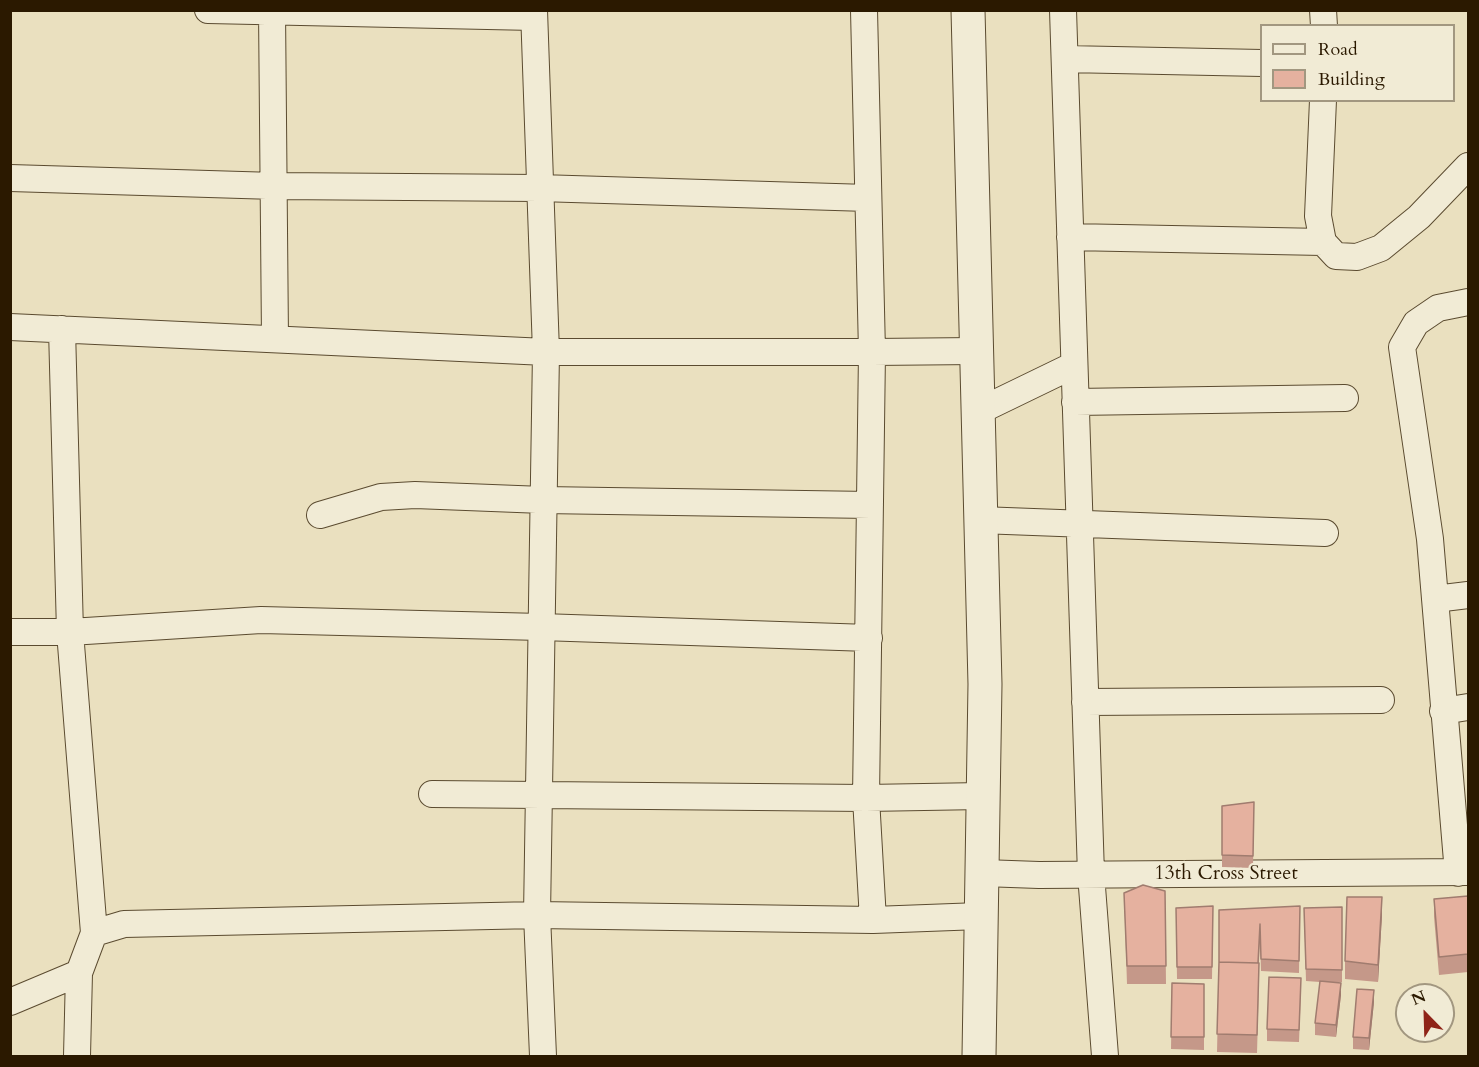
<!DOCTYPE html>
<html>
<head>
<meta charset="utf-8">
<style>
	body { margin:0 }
	#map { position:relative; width:1479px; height:1067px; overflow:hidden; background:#eae0bf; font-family:Cardo,serif }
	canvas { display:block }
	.frame { position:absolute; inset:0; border:12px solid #2b1900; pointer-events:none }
	.legend { position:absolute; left:1260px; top:24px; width:195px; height:78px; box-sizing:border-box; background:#f1ebd5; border:2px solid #a29780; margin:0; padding:8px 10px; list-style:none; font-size:18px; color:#2b1900 }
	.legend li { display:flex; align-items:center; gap:12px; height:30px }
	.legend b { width:30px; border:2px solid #a29780 }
	.north { position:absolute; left:1395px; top:983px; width:60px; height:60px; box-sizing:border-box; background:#f1ebd5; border:2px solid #a29780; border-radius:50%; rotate:337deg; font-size:16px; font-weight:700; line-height:24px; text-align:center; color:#2b1900 }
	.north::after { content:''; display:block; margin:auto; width:21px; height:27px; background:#8f2418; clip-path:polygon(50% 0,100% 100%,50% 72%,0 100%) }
</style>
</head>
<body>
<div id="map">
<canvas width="1479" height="1067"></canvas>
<div class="frame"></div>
<ul class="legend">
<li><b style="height:8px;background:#f1ebd5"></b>Road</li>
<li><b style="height:16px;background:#e5b19f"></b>Building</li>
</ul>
<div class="north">N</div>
</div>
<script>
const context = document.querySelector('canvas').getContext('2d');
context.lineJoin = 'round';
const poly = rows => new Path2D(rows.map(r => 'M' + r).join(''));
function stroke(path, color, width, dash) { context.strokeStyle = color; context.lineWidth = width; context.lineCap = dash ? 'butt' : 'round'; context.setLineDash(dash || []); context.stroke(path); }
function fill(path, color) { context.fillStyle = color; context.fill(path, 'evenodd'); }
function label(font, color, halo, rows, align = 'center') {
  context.font = font + ' Cardo,serif'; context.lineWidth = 4.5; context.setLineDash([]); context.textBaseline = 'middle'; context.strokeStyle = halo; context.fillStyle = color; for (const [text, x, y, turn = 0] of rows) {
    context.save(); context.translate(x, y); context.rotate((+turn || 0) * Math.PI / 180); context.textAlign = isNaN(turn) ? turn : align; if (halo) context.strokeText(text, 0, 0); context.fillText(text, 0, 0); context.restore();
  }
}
const minor = poly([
	[208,10,534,17],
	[272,10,275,339],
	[534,10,546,352,537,915,543,1056],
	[864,10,872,352,976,351],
	[1063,10,1091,874,1105,1056],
	[1323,10,1324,26],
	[1065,59,1262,63],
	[1323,100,1318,216,1323,242,1336,256,1357,257,1381,248,1419,217,1468,166],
	[10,178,275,186,539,188,868,198],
	[1070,237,1323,242],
	[10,327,546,352,872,352,866,798,873,920],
	[62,329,70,632,94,933],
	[1075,402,1345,398],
	[977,412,1074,365],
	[320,515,381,497,415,495,543,500,870,505],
	[980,520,1325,533],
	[1435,599,1468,595],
	[10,632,70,632,261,620,541,627,869,638],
	[1085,702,1381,700],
	[1443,711,1468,707],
	[432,794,866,798,982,796],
	[983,873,1039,875,1468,872],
	[1458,873,1430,539,1402,347,1416,323,1438,308,1468,302],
	[10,1002,79,973,94,933,124,924,537,915,873,920,980,916],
	[77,1056,79,973]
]);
const tertiary = poly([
	[968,10,985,684,979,1056]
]);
stroke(minor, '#5b4b30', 28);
stroke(tertiary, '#5b4b30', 35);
stroke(minor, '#f1ebd5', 26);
stroke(tertiary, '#f1ebd5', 33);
fill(poly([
	[1254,802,1253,868,1222,867,1222,806],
	[1165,891,1166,984,1127,984,1124,893],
	[1468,896,1468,972,1439,975,1434,917,1434,899],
	[1213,906,1212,979,1177,979,1176,908],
	[1300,906,1299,973,1261,971,1260,936,1259,963,1259,981,1257,1053,1217,1052,1219,962],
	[1342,907,1342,982,1327,982,1341,995,1336,1037,1315,1035,1315,1023,1320,982,1306,981,1304,908],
	[1382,915,1378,982,1345,979,1345,961],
	[1172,983,1204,984,1204,1050,1171,1049],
	[1301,990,1299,1042,1267,1041,1267,1029],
	[1374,1002,1369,1050,1353,1049,1353,1037]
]), '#c59889');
fill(poly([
	[1382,897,1382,915,1378,982,1378,965],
	[1341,983,1341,995,1336,1037,1336,1025],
	[1374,990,1374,1002,1369,1050,1369,1038]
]), '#a07c6f');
const building = poly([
	[1254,802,1253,856,1222,855,1222,806,1254,802],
	[1143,885,1165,891,1166,966,1127,966,1124,893,1143,885],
	[1468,896,1468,954,1439,957,1434,899,1468,896],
	[1347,897,1382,897,1378,965,1345,961,1347,897],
	[1213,906,1212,967,1177,967,1176,908,1213,906],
	[1300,906,1299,961,1261,959,1260,924,1258,963,1219,962,1219,910,1300,906],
	[1342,907,1342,970,1306,969,1304,908,1342,907],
	[1219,962,1259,963,1257,1035,1217,1034,1219,962],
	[1269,977,1301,978,1299,1030,1267,1029,1269,977],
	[1320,981,1341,983,1336,1025,1315,1023,1320,981],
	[1172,983,1204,984,1204,1037,1171,1037,1172,983],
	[1357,989,1374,990,1369,1038,1353,1037,1357,989]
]);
fill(building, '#e5b19f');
stroke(building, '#a07c6f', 1.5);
label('20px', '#2b1900', '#f1ebd5', [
	["13th Cross Street",1226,874]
]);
</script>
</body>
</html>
